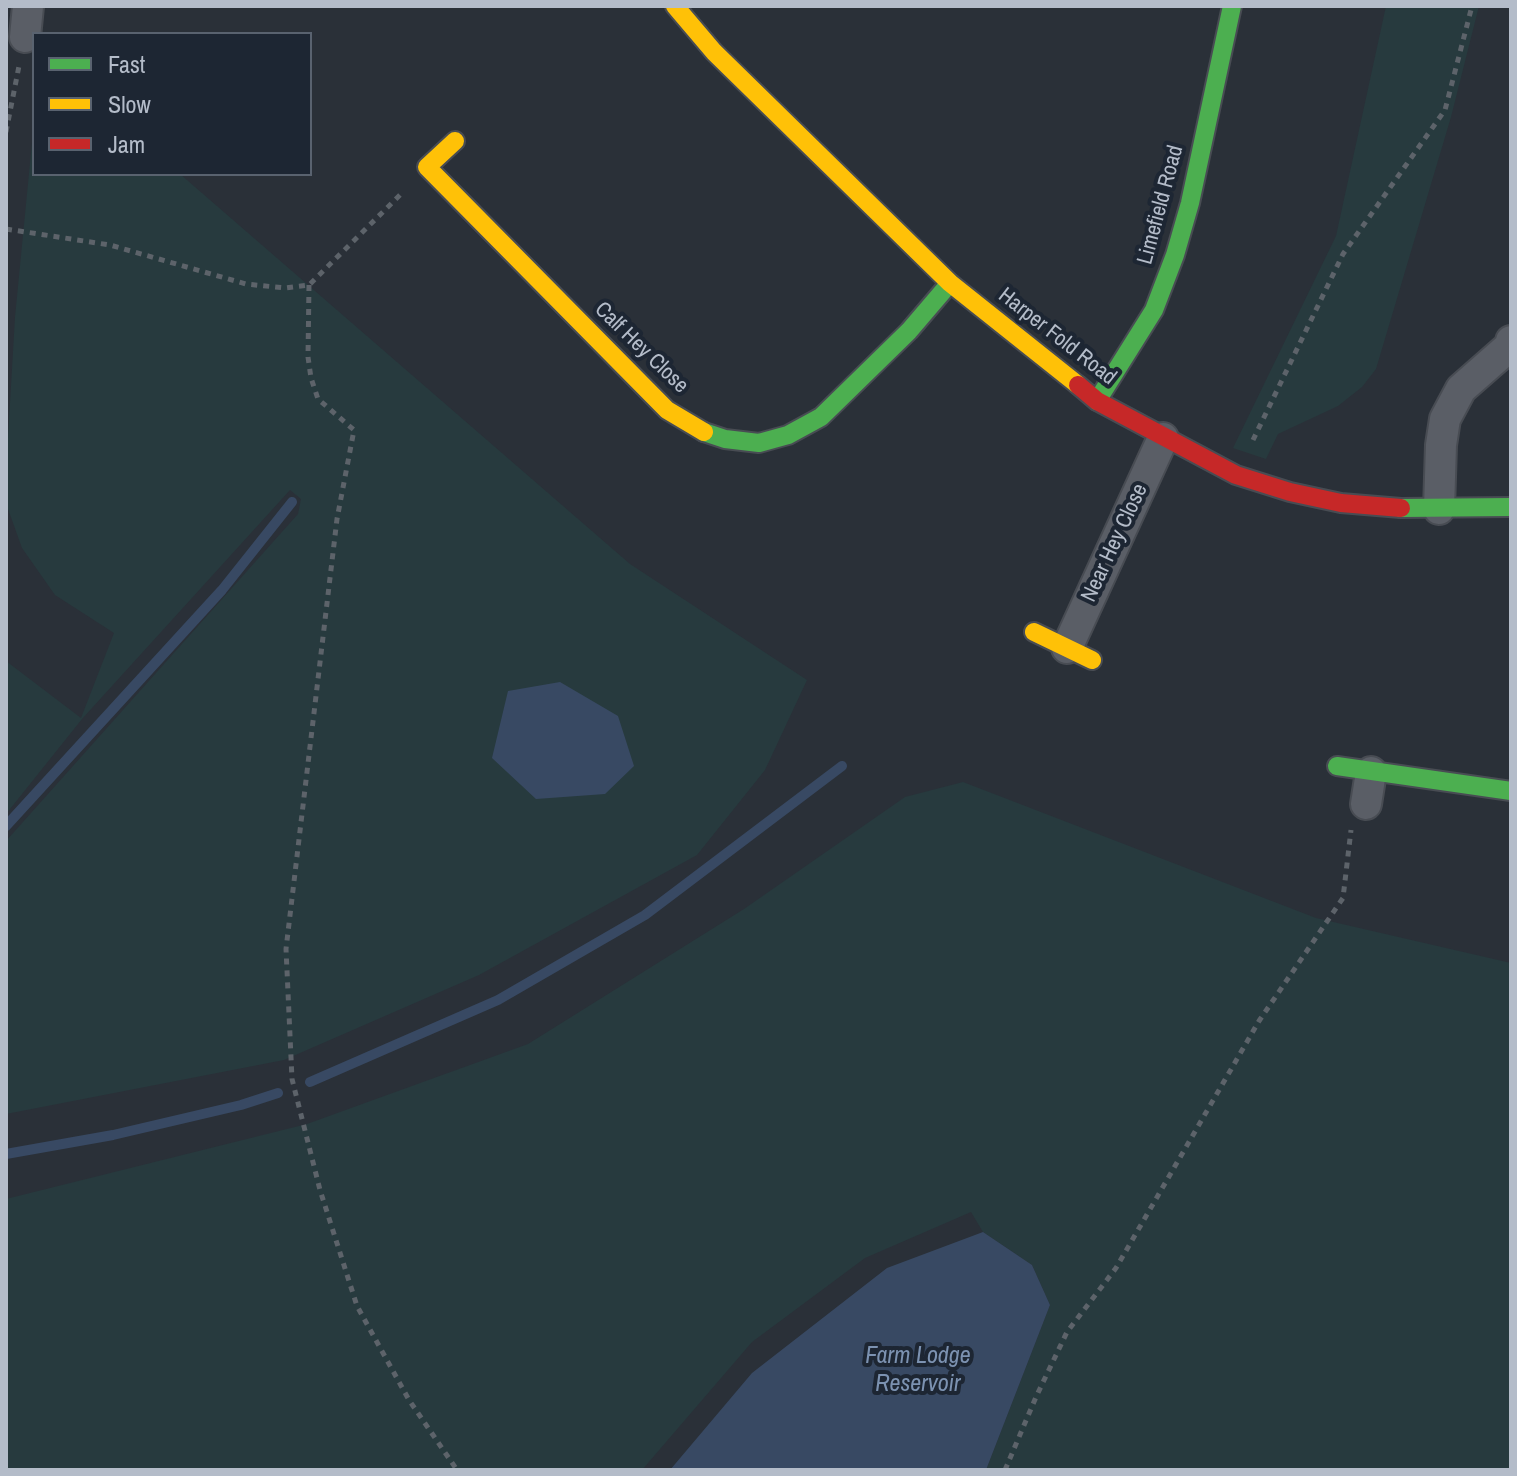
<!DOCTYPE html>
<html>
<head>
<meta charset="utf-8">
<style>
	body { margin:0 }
	#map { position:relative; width:1517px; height:1476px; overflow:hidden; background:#2a3038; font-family:"Archivo Narrow",sans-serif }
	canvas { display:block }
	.frame { position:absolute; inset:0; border:8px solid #b4bcc9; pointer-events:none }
	.legend { position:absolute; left:32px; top:32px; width:280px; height:144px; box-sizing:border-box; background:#1d2633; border:2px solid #59626f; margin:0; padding:10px 14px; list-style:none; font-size:24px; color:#b4bcc9 }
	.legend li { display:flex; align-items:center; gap:16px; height:40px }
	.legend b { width:40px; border:2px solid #59626f }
</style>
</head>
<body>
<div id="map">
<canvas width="1517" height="1476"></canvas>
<div class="frame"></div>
<ul class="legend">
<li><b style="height:10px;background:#4caf50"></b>Fast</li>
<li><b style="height:10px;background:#ffc107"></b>Slow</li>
<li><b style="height:10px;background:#c62828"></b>Jam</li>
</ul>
</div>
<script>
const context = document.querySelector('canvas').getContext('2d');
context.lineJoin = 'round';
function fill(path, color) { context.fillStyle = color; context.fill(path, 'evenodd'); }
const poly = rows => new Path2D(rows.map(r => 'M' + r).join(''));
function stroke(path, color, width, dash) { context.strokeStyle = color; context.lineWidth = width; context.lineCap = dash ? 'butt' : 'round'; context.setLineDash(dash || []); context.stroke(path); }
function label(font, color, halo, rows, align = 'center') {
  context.font = font + ' "Archivo Narrow",sans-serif'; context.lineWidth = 8; context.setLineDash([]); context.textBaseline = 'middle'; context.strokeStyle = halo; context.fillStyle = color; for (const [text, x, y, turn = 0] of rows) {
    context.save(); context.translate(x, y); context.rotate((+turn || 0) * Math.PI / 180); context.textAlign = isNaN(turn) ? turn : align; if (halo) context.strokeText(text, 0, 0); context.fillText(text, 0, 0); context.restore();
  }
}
fill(poly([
	[1386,6,1479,6,1451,117,1376,369,1362,387,1338,406,1278,434,1266,459,1233,448,1336,236],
	[34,122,34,174,180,174,630,564,807,680,765,770,697,855,479,975,284,1060,6,1114,6,841,298,514,301,499,290,490,82,719,6,814,6,661,81,718,114,633,55,595,22,548,8,509,7,455,15,317],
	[963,782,1316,918,1511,963,1511,1470,986,1470,1050,1305,1032,1265,983,1232,971,1212,865,1258,752,1342,642,1470,6,1470,6,1199,307,1124,528,1044,744,909,905,797]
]), '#273a3e');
fill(poly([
	[560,682,618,716,634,766,605,794,536,799,492,758,508,691],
	[983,1232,1032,1265,1050,1305,986,1470,670,1470,752,1373,887,1268]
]), '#384963');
stroke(poly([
	[6,826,222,590,292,502],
	[310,1082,498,1000,645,915,842,766],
	[6,1154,113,1135,241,1105,278,1093]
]), '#384963', 10);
const street = poly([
	[25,37,28,6],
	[1439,509,1441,445,1445,419,1461,389,1510,346,1511,341],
	[1067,648,1163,438],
	[1366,804,1371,772]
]);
const fast = poly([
	[1097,401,1154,310,1175,255,1190,203,1232,6],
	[704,432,725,439,759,443,788,435,821,417,909,331,950,283],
	[1401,508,1511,507],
	[1337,766,1511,791]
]);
const slow = poly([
	[675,6,714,52,950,283,1078,385],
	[455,141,427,167,667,410,704,432],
	[1034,632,1092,660]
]);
const jam = poly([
	[1078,385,1097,401,1236,475,1290,492,1341,503,1401,508]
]);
stroke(street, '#484c53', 34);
stroke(fast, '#484c53', 22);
stroke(slow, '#484c53', 22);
stroke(jam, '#484c53', 22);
stroke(poly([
	[6,132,19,66],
	[6,229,110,245,246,284,285,288,309,285,401,194],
	[309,285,308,357,311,378,318,399,354,430,337,519,286,949,292,1079,320,1190,357,1306,409,1400,457,1470],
	[1253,440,1343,254,1445,110,1472,6],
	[1005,1470,1036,1397,1067,1332,1116,1268,1259,1021,1343,898,1351,830]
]), '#5d636a', 5, [6, 6]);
stroke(street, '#5a5e66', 30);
stroke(fast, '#4caf50', 18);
stroke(slow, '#ffc107', 18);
stroke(jam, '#c62828', 18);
label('22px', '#b4bcc9', '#1d2633', [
	["Limefield Road",1161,205,-75],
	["Harper Fold Road",1057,337,38],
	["Calf Hey Close",641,348,44],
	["Near Hey Close",1115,543,-65]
]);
label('italic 24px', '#7c92b1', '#1d2633', [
	["Farm Lodge",918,1357],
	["Reservoir",918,1385]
]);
</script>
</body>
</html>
